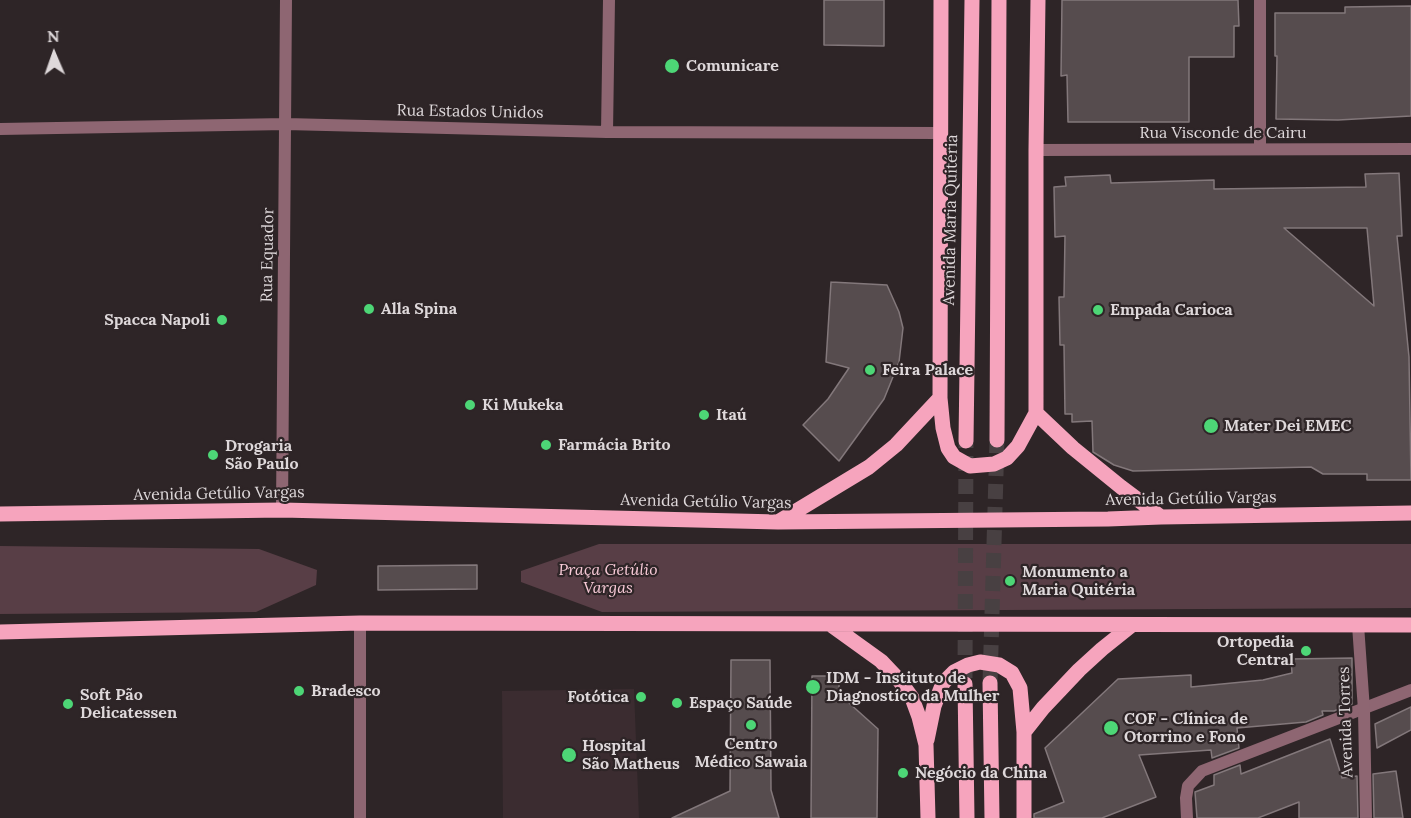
<!DOCTYPE html>
<html>
<head>
<meta charset="utf-8">
<style>
	body { margin:0 }
	#map { position:relative; width:1411px; height:818px; overflow:hidden; background:#2e2527; font-family:Lora,serif }
	canvas { display:block }
	.north { position:absolute; left:24px; top:24px; width:60px; height:60px; -webkit-text-stroke:4px #2e2527; paint-order:stroke; rotate:358deg; font-size:16px; font-weight:700; line-height:24px; text-align:center; color:#ded8da }
	.north::after { content:''; display:block; margin:auto; width:21px; height:27px; background:#ded8da; clip-path:polygon(50% 0,100% 100%,50% 72%,0 100%) }
</style>
</head>
<body>
<div id="map">
<canvas width="1411" height="818"></canvas>
<div class="north">N</div>
</div>
<script>
const context = document.querySelector('canvas').getContext('2d');
context.lineJoin = 'round';
function fill(path, color) { context.fillStyle = color; context.fill(path, 'evenodd'); }
const poly = rows => new Path2D(rows.map(r => 'M' + r).join(''));
function stroke(path, color, width, dash) { context.strokeStyle = color; context.lineWidth = width; context.lineCap = dash ? 'butt' : 'round'; context.setLineDash(dash || []); context.stroke(path); }
function label(font, color, halo, rows, align = 'center') {
  context.font = font + ' Lora,serif'; context.lineWidth = 4.5; context.setLineDash([]); context.textBaseline = 'middle'; context.strokeStyle = halo; context.fillStyle = color; for (const [text, x, y, turn = 0] of rows) {
    context.save(); context.translate(x, y); context.rotate((+turn || 0) * Math.PI / 180); context.textAlign = isNaN(turn) ? turn : align; if (halo) context.strokeText(text, 0, 0); context.fillText(text, 0, 0); context.restore();
  }
}
fill(poly([
	[634,689,639,818,503,818,502,691]
]), '#3b2c30');
fill(poly([
	[599,544,1411,544,1411,608,602,612,521,582,521,571],
	[0,546,259,549,317,570,316,585,256,612,0,614]
]), '#583e46');
const building = poly([
	[824,0,884,0,884,46,824,45,824,0],
	[1062,0,1238,0,1239,26,1234,26,1234,57,1189,57,1189,122,1068,122,1067,75,1061,76,1062,0],
	[1411,6,1411,116,1338,120,1276,119,1277,56,1275,56,1275,13,1345,13,1345,7,1411,6],
	[1399,173,1402,236,1397,236,1409,357,1411,480,1367,480,1367,474,1323,474,1311,467,1133,471,1114,465,1093,452,1092,421,1072,422,1072,414,1065,414,1064,345,1060,345,1059,297,1064,297,1065,236,1055,237,1054,187,1066,186,1065,177,1110,175,1111,183,1214,180,1214,189,1366,187,1365,174,1399,173],
	[1284,228,1367,228,1374,306,1284,228],
	[831,282,887,285,899,312,903,328,899,362,884,399,839,461,803,425,828,399,849,368,826,362,831,282],
	[477,565,477,589,378,590,378,566,477,565],
	[1352,658,1352,704,1334,711,1322,711,1323,715,1306,722,1237,728,1239,748,1212,758,1211,750,1139,755,1156,797,1102,818,1034,818,1034,814,1064,802,1045,748,1118,679,1191,675,1191,687,1263,680,1292,673,1291,659,1352,658],
	[731,660,770,660,771,790,779,818,672,818,730,791,731,660],
	[812,676,839,676,839,694,878,729,877,818,811,818,812,676],
	[1411,707,1411,730,1377,748,1375,724,1411,707],
	[1330,739,1342,778,1357,776,1358,818,1299,818,1299,802,1258,818,1197,818,1195,792,1214,785,1214,775,1240,765,1241,774,1330,739],
	[1396,771,1403,818,1374,818,1373,774,1396,771]
]);
fill(building, '#564c4e');
stroke(building, '#83787b', 1.5);
stroke(poly([
	[965,678,966,441],
	[990,683,997,440]
]), '#484042', 15, [15, 8]);
stroke(poly([
	[0,129,286,124,607,132,940,133],
	[607,132,609,0],
	[1260,149,1260,0],
	[1036,150,1411,149],
	[282,510,286,0],
	[1187,818,1186,798,1188,786,1202,771,1411,690]
]), '#8e6672', 12);
stroke(poly([
	[360,623,360,818],
	[1358,625,1364,710,1366,818]
]), '#8e6672', 12);
stroke(poly([
	[1038,0,1036,150,1036,413,1073,448,1121,487,1161,517],
	[940,398,943,428,948,448,954,457,970,466,994,464,1007,458,1018,446,1036,413],
	[997,440,999,0],
	[966,441,972,0],
	[0,514,282,510,778,522,1108,519,1161,517,1411,513],
	[778,522,869,467,896,445,940,398,941,0],
	[831,625,881,661,899,680,912,698,919,717,926,745,928,818],
	[0,632,360,623,1411,625],
	[990,683,992,818],
	[965,684,967,818],
	[927,740,934,706,943,683,954,672,968,665,980,662,999,665,1012,673,1020,688,1024,732],
	[1024,818,1024,732,1043,708,1079,670,1102,649,1132,625]
]), '#f6a4bd', 15);
for (const [x, y, r, color] of [
	[672,66,8,"#4dd676"],
	[369,309,6,"#4dd676"],
	[1098,310,6,"#4dd676"],
	[222,320,6,"#4dd676"],
	[870,370,6,"#4dd676"],
	[470,405,6,"#4dd676"],
	[704,415,6,"#4dd676"],
	[1211,426,8,"#4dd676"],
	[546,445,6,"#4dd676"],
	[213,455,6,"#4dd676"],
	[1010,581,6,"#4dd676"],
	[1306,651,6,"#4dd676"],
	[813,687,8,"#4dd676"],
	[299,691,6,"#4dd676"],
	[641,697,6,"#4dd676"],
	[677,703,6,"#4dd676"],
	[68,704,6,"#4dd676"],
	[751,725,6,"#4dd676"],
	[1111,728,8,"#4dd676"],
	[569,755,8,"#4dd676"],
	[903,773,6,"#4dd676"]
]) { const dot = new Path2D(); dot.arc(x, y, r, 0, 2 * Math.PI); context.fillStyle = color; context.fill(dot); stroke(dot, '#2e2527', 2); }
label('bold 16px', '#ded8da', '#2e2527', [
	["Comunicare",686,66],
	["Alla Spina",381,309],
	["Empada Carioca",1110,310],
	["Spacca Napoli",210,320,"right"],
	["Feira Palace",882,370],
	["Ki Mukeka",482,405],
	["Itaú",716,415],
	["Mater Dei EMEC",1224,426],
	["Farmácia Brito",558,445],
	["Drogaria",225,446],
	["São Paulo",225,464],
	["Monumento a",1022,572],
	["Maria Quitéria",1022,590],
	["Ortopedia",1294,642,"right"],
	["Central",1294,660,"right"],
	["IDM - Instituto de",826,678],
	["Diagnostíco da Mulher",826,696],
	["Bradesco",311,691],
	["Soft Pão",80,695],
	["Delicatessen",80,713],
	["Fotótica",629,697,"right"],
	["Espaço Saúde",689,703],
	["COF - Clínica de",1124,719],
	["Otorrino e Fono",1124,737],
	["Centro",751,744,"center"],
	["Médico Sawaia",751,762,"center"],
	["Hospital",582,746],
	["São Matheus",582,764],
	["Negócio da China",915,773]
], 'left');
label('16px', '#ded8da', '#2e2527', [
	["Rua Estados Unidos",470,112,1],
	["Rua Visconde de Cairu",1223,133],
	["Avenida Maria Quitéria",951,220,-89],
	["Rua Equador",268,255,-89],
	["Avenida Getúlio Vargas",219,494,-1],
	["Avenida Getúlio Vargas",1191,499,-1],
	["Avenida Getúlio Vargas",706,502,1],
	["Avenida Torres",1346,722,-92]
]);
label('italic 16px', '#f8cad7', '#2e2527', [
	["Praça Getúlio",608,570],
	["Vargas",608,588]
]);
</script>
</body>
</html>
